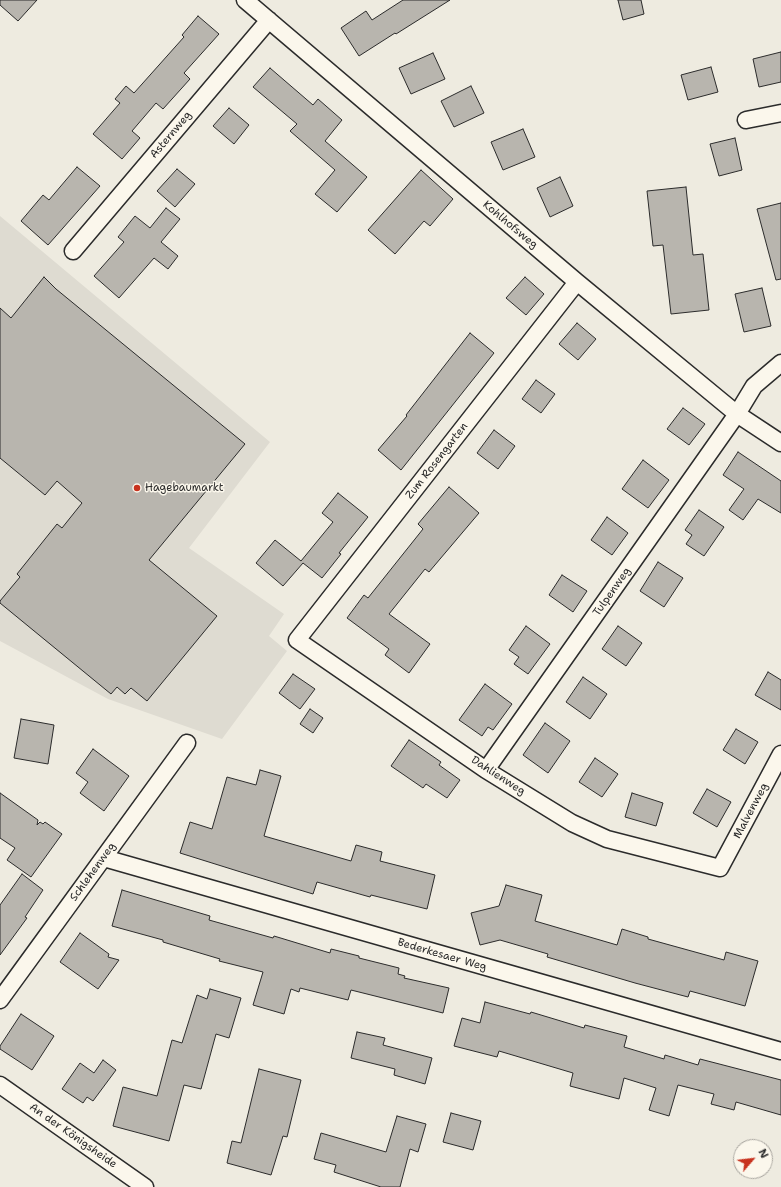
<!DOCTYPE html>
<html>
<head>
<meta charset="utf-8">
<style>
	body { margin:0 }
	#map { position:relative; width:781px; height:1187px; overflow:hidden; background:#eeebe0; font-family:"Shantell Sans",sans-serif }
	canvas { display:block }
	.north { position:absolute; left:733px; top:1139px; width:40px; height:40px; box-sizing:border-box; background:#fbf7ec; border:1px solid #a8a59f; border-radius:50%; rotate:62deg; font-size:11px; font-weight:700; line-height:16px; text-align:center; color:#2b2b2b }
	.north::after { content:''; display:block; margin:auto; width:14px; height:18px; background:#c8321e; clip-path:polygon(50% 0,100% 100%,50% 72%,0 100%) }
</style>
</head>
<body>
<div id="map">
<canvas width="781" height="1187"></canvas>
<div class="north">N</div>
</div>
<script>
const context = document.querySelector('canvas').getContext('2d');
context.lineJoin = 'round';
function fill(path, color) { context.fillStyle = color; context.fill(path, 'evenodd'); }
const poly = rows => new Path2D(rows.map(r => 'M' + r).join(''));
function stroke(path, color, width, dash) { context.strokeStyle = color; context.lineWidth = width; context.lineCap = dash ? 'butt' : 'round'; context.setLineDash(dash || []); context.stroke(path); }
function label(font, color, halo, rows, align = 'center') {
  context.font = font + ' "Shantell Sans",sans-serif'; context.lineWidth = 3; context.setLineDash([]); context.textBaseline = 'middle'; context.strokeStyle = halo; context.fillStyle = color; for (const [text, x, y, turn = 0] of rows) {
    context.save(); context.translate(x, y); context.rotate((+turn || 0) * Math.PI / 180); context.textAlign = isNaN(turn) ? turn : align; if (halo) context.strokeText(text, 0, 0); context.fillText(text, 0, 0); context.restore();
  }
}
fill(poly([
	[0,216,270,442,189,548,284,614,269,636,287,651,222,739,108,699,0,641]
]), '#dedbd1');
const building = poly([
	[0,0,37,0,18,21,0,5,0,0],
	[403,0,450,0,396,34,395,33,359,56,341,28,366,11,372,20,403,0],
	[618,0,641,0,644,14,623,20,618,0],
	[198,16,219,34,184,73,190,79,163,109,156,103,132,131,140,138,122,159,93,134,120,103,115,99,126,86,134,93,184,37,182,35,198,16],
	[781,52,781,82,759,87,753,59,781,52],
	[433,53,445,79,411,94,399,68,433,53],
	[711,67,718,92,688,100,681,75,711,67],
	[270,68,313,105,318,99,342,120,325,141,367,177,337,212,315,194,335,170,290,131,297,124,253,87,270,68],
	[471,86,484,113,454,127,441,101,471,86],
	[229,108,249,125,234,144,213,126,229,108],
	[523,129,535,157,503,170,491,142,523,129],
	[735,138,742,170,719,176,710,144,735,138],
	[77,167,100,186,48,245,21,221,43,195,49,200,77,167],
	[177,169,195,184,175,207,157,191,177,169],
	[421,170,453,199,430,226,424,221,395,254,368,230,421,170],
	[560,177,573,206,550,217,537,188,560,177],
	[686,187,693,255,703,254,709,310,671,314,663,245,653,246,647,191,686,187],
	[781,203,781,279,776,280,757,209,781,203],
	[166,208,180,219,161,242,178,256,168,269,154,258,119,298,94,276,124,242,118,237,135,216,150,228,166,208],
	[44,277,56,289,245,444,149,560,217,616,147,701,131,688,125,694,117,687,111,694,0,603,0,601,20,577,17,574,57,524,62,528,82,503,57,481,45,495,0,458,0,308,11,318,44,277],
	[525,277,544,294,526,315,506,298,525,277],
	[762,288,771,326,744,332,735,294,762,288],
	[577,323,596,339,578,360,559,344,577,323],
	[470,333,494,353,401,470,378,450,407,416,406,415,470,333],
	[536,380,555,394,541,413,522,399,536,380],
	[683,408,705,424,689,445,667,429,683,408],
	[494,430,515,446,498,469,477,453,494,430],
	[738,452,781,481,781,513,758,499,743,520,729,510,744,489,723,475,738,452],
	[643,460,669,480,648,508,622,489,643,460],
	[449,487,479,513,429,572,425,569,389,614,430,644,409,673,385,655,389,649,347,618,364,595,368,598,423,529,418,524,449,487],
	[338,493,368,517,339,553,341,554,322,578,303,563,283,586,256,563,275,540,301,561,333,522,322,513,338,493],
	[699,510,724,527,704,556,686,544,692,535,685,530,699,510],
	[607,517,628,533,612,555,591,540,607,517],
	[658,562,683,578,664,607,640,591,658,562],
	[562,575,587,591,573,612,549,595,562,575],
	[526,626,550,644,528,674,514,664,519,657,509,650,526,626],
	[618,626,642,643,626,666,602,649,618,626],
	[768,672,781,680,781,710,755,695,768,672],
	[293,674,315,689,300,709,279,693,293,674],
	[583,677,607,694,590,719,566,702,583,677],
	[485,684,512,704,493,730,488,727,482,736,459,720,485,684],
	[310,709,323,718,313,733,300,724,310,709],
	[21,719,54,725,48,764,14,758,21,719],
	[545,723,570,741,548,773,523,755,545,723],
	[736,729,758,742,745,764,723,750,736,729],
	[409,740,441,762,439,765,460,780,447,798,426,784,423,788,391,766,409,740],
	[93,749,129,776,104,811,80,793,88,782,76,773,93,749],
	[595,758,618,774,602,797,579,782,595,758],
	[260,770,281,776,264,836,351,861,356,845,382,852,380,861,435,875,427,909,371,895,370,897,317,882,313,894,244,873,180,853,190,822,212,829,227,777,256,785,260,770],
	[707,789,731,802,717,827,693,813,707,789],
	[0,793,38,820,37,825,40,822,43,824,45,822,62,834,31,877,7,860,15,848,0,838,0,793],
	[632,793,663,803,656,826,625,817,632,793],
	[22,874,43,890,25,917,27,918,0,955,0,905,22,874],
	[506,885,542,895,535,921,617,945,622,929,648,937,648,939,724,960,726,952,758,961,745,1006,690,991,688,997,635,983,547,957,548,954,500,940,480,945,471,913,499,906,506,885],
	[122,890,210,916,209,920,273,938,274,936,330,953,331,949,359,956,359,958,399,968,398,974,405,976,404,978,449,988,443,1013,351,990,348,1000,300,988,299,992,291,989,284,1014,253,1005,263,972,219,961,220,959,163,942,163,940,112,926,122,890],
	[80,933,109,954,108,957,119,960,98,989,60,962,80,933],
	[210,989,241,998,229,1038,216,1034,201,1089,184,1085,169,1141,113,1126,123,1087,157,1096,172,1040,182,1043,197,995,207,999,210,989],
	[485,1002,530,1014,531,1012,584,1028,585,1025,627,1036,624,1047,664,1059,665,1055,698,1065,700,1059,781,1080,781,1115,736,1102,734,1110,711,1104,714,1094,678,1085,669,1116,649,1110,656,1088,624,1078,619,1099,570,1086,573,1073,499,1051,497,1057,454,1046,462,1018,480,1023,485,1002],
	[21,1014,54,1036,32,1070,0,1049,0,1046,21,1014],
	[357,1032,385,1038,383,1045,432,1058,425,1084,394,1075,395,1069,351,1058,357,1032],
	[103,1060,116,1070,93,1101,87,1097,83,1103,62,1089,80,1063,94,1073,103,1060],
	[259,1069,301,1080,287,1137,283,1136,271,1175,227,1163,232,1141,241,1143,259,1069],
	[451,1113,481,1121,473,1150,443,1142,451,1113],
	[397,1116,426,1124,418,1152,410,1149,400,1187,381,1187,334,1172,336,1165,314,1159,321,1133,386,1152,397,1116]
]);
fill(building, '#b8b5ae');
stroke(building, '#2b2b2b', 1);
const street = poly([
	[245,0,577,282,737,414,781,443],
	[746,120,781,113],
	[73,251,269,20],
	[577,282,297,640,486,770,572,823,607,839,720,868,781,754],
	[486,770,737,414,754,386,781,363],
	[104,858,781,1051],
	[0,1000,187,743],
	[0,1085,145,1187]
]);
stroke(street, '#2b2b2b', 19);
stroke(street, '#fbf7ec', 16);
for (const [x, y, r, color] of [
	[137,488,4,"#c8321e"]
]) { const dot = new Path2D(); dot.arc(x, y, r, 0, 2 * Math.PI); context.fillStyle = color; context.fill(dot); stroke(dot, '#fbf7ec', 1.5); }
label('11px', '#2b2b2b', '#fbf7ec', [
	["Asternweg",171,135,-50],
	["Kohlhofsweg",510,225,40],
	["Zum Rosengarten",437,461,-52],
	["Tulpenweg",612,592,-55],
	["Dahlienweg",498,776,33],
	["Malvenweg",751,811,-62],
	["Schlehenweg",93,872,-54],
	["Bederkesaer Weg",442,955,16],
	["An der Königsheide",73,1136,35]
]);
label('11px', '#2b2b2b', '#fbf7ec', [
	["Hagebaumarkt",145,488]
], 'left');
</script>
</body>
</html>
